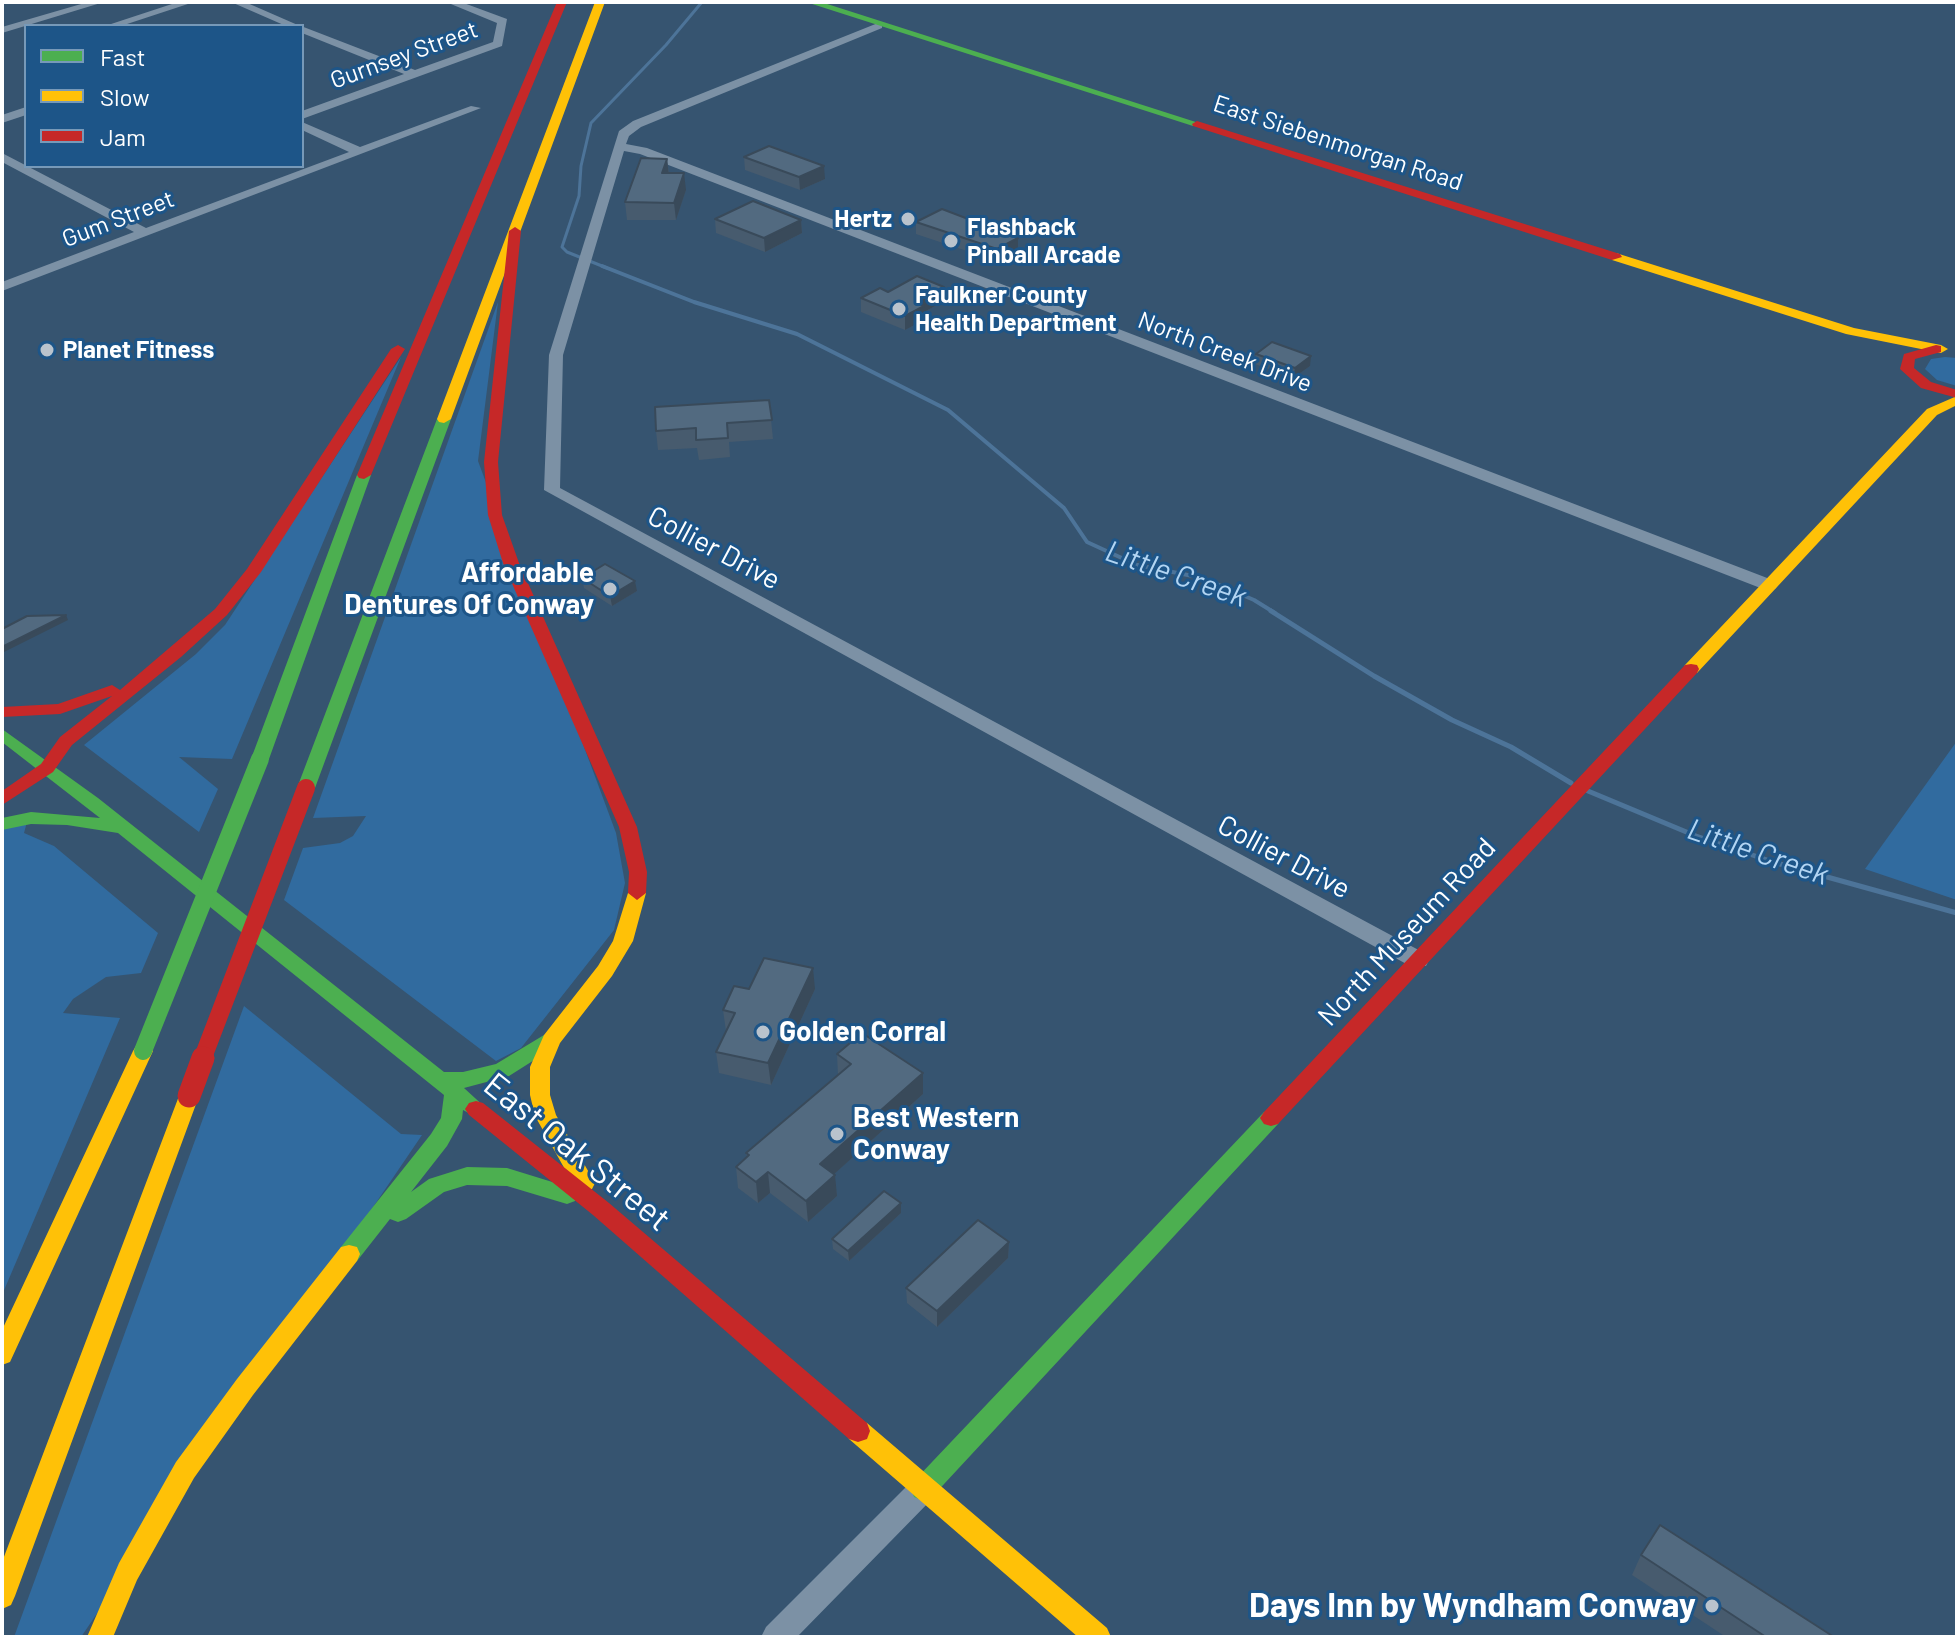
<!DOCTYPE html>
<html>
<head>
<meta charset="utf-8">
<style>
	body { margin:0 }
	#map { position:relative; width:1959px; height:1639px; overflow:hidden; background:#365470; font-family:Barlow,sans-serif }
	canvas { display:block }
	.frame { position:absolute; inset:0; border:4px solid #fff; pointer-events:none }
	.legend { position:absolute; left:24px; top:24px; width:280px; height:144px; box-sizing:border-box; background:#1d5588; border:2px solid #7799b8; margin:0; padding:10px 14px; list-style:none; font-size:24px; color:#fff }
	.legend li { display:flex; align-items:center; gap:16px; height:40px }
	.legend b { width:40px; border:2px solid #7799b8 }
</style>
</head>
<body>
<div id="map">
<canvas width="1959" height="1639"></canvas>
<div class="frame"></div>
<ul class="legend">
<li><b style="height:10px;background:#4caf50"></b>Fast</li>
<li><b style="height:10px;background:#ffc107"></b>Slow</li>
<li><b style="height:10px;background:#c62828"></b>Jam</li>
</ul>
</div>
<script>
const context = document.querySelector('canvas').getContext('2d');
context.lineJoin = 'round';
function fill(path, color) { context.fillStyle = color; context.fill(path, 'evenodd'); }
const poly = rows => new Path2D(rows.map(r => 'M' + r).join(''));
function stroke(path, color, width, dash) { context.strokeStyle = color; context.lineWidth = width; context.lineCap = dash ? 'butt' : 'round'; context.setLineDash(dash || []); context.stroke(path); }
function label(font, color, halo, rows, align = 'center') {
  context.font = font + ' Barlow,sans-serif'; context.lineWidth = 6; context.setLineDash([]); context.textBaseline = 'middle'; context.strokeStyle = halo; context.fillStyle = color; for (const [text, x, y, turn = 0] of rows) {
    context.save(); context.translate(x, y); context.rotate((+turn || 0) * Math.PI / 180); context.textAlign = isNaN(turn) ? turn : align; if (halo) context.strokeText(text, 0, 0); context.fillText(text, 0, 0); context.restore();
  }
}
fill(poly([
	[498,302,478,461,616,833,625,883,614,930,521,1048,496,1061,284,900,303,848,340,843,353,836,366,816,313,818],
	[401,357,232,759,179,757,218,789,199,832,84,745,196,654,225,625],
	[1945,357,1957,358,1957,386,1937,380,1925,369,1931,359],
	[1957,741,1957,900,1865,869],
	[27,822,24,833,54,846,158,933,141,973,106,977,73,999,63,1013,120,1018,2,1295,2,829],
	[244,1006,401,1134,422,1135,81,1637,14,1637]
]), '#316b9f');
stroke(poly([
	[607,268,567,252,562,247,579,196,581,166,591,123,666,45,702,2]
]), '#4d7499', 3);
stroke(poly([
	[602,266,694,302,797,334,948,410,1064,508,1087,542,1137,565,1203,578,1254,600,1275,613]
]), '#4d7499', 4);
stroke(poly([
	[1271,611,1374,676,1452,720,1511,747,1571,783],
	[1588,791,1696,836,1773,862,1957,913]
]), '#4d7499', 5);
fill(poly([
	[88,2,104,2,2,33,2,27,88,2],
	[178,2,194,2,121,26,105,26,178,2],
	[231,2,245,2,300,26,286,26,231,2],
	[446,2,461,2,507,19,502,46,302,119,302,111,404,74,302,33,301,26,415,70,493,42,497,23,446,2],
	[878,23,882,24,882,28,641,127,629,136,626,144,647,148,1775,581,1778,585,1775,589,1763,589,640,154,624,151,563,355,560,488,1426,954,1429,960,1426,966,1410,966,544,490,549,355,619,131,633,121,878,23],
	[471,106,481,108,2,291,2,282,134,232,2,162,2,153,146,228,349,152,302,130,302,122,360,147,471,106],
	[26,107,26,115,2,123,2,115,26,107],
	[923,1476,933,1480,937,1489,933,1498,797,1637,761,1637,766,1627,913,1480,923,1476]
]), '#7c91a5');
fill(poly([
	[806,2,821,2,1202,124,1193,126,806,2],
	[444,415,451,419,315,788,306,794,300,792,297,788,437,419,444,415],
	[364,471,371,475,269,759,266,763,254,763,251,759,357,475,364,471],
	[2,729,98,798,444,1072,463,1072,496,1064,544,1035,558,1035,561,1040,558,1045,509,1076,464,1088,487,1109,483,1115,476,1117,463,1110,462,1119,447,1146,411,1192,429,1179,467,1167,507,1168,575,1189,578,1195,575,1201,567,1204,507,1186,467,1185,444,1192,406,1219,398,1222,390,1219,357,1261,349,1263,341,1261,338,1254,341,1247,431,1134,441,1118,444,1095,118,833,67,825,31,824,2,830,2,818,31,812,100,818,2,742,2,729],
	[1271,1110,1278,1112,1282,1118,1278,1124,932,1497,923,1501,914,1497,911,1489,914,1481,1264,1112,1271,1110]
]), '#4caf50');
fill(poly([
	[595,2,605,2,451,419,444,423,439,422,437,419,595,2],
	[1616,253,1854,328,1941,345,1948,349,1941,353,1846,334,1612,260,1612,254,1616,253],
	[1957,396,1957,405,1937,415,1697,673,1685,673,1683,669,1685,665,1927,409,1957,396],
	[637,886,646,893,633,941,612,976,560,1043,550,1067,550,1095,556,1115,595,1183,592,1189,584,1192,576,1189,535,1116,530,1095,530,1067,544,1035,598,966,613,941,628,893,637,886],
	[143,1043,150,1046,153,1051,10,1362,2,1365,2,1330,133,1051,136,1046,143,1043],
	[189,1088,196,1090,199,1096,15,1596,11,1605,2,1609,2,1562,179,1096,182,1090,189,1088],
	[349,1245,357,1247,360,1254,357,1261,253,1395,194,1478,137,1580,113,1637,87,1637,119,1563,176,1462,237,1379,341,1247,349,1245],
	[858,1420,867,1423,1107,1628,1111,1637,1078,1637,849,1439,846,1431,849,1423,858,1420]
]), '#ffc107');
fill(poly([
	[557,2,567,2,371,475,364,479,359,478,357,475,557,2],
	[1197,121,1620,254,1622,257,1612,260,1193,126,1192,124,1197,121],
	[515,227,521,231,498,462,502,515,519,563,637,827,647,872,646,893,637,900,628,893,629,872,619,827,503,563,488,515,484,462,509,231,515,227],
	[398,345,405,349,261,572,227,615,181,657,72,745,53,772,2,805,2,791,41,764,60,737,112,696,60,714,2,717,2,707,58,704,112,685,120,690,215,609,247,569,391,349,398,345],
	[1936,345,1941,346,1941,352,1915,359,1914,368,1931,382,1957,390,1957,398,1921,388,1900,369,1904,354,1936,345],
	[1691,664,1697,665,1699,669,1697,673,1278,1124,1271,1126,1264,1124,1260,1118,1264,1112,1685,665,1691,664],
	[476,1101,483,1103,609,1203,867,1423,870,1431,867,1439,858,1442,849,1439,593,1215,469,1115,465,1109,469,1103,476,1101]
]), '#c62828');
stroke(poly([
	[143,1051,260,759]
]), '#4caf50', 18);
stroke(poly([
	[202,1060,306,788]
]), '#c62828', 18);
stroke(poly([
	[189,1096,203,1058]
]), '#c62828', 23);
fill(poly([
	[744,157,825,179,800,190,745,170],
	[667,159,669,173,686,190,676,220,627,220,625,202],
	[715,219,801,220,802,233,765,252,716,233],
	[916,222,1018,238,1018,249,997,261,916,234],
	[888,292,944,301,924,312,924,320,905,330,861,312,861,298],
	[1256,354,1310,366,1293,378,1255,364],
	[769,400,773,439,729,442,730,457,699,460,697,448,658,450,656,431],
	[582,578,637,591,612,606,584,588],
	[749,989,815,989,771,1085,719,1073,716,1052,726,1031,723,1010],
	[837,1054,923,1094,834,1174,837,1196,808,1222,770,1193,758,1203,738,1188,736,1167,747,1157,746,1153,838,1075],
	[901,1213,849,1261,833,1249,832,1239],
	[1009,1242,1008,1258,937,1327,907,1303,906,1288],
	[1641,1555,1834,1637,1726,1637,1632,1575]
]), '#475b6e');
fill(poly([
	[667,159,669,176,662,173],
	[824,166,825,179,800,190,799,177],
	[684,173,686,190,676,220,674,203],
	[801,220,802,233,765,252,764,238],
	[1018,238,1018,249,997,261,997,249],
	[944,287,944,301,924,312,924,320,905,330,905,316,915,302],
	[1311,356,1310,366,1293,378,1295,368],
	[635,581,637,591,612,606,610,596],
	[66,615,68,620,2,653,2,647],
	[813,968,815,989,771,1085,768,1063],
	[923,1073,923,1094,822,1185,820,1164],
	[768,1172,770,1193,758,1203,756,1182],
	[835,1175,837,1196,808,1222,806,1201],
	[901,1203,901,1213,849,1261,848,1251],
	[1009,1242,1008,1258,937,1327,937,1311]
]), '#394a5a');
const building = poly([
	[769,146,824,166,799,177,744,157,769,146],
	[641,158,667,159,662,173,684,173,674,203,625,202,641,158],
	[753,201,801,220,764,238,715,219,753,201],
	[942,209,1018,238,997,249,916,222,942,209],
	[917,276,944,287,915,302,924,306,905,316,861,298,880,288,888,292,917,276],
	[1272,342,1311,356,1295,368,1256,354,1272,342],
	[769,400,772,420,727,423,728,438,696,440,696,428,656,431,655,407,769,400],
	[605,564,635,581,610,596,582,578,605,564],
	[66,615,2,647,2,629,27,616,66,615],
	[764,958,813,968,768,1063,716,1052,735,1013,723,1010,734,986,749,989,764,958],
	[862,1033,923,1073,820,1164,835,1175,806,1201,768,1172,756,1182,736,1167,749,1155,746,1153,851,1064,837,1054,862,1033],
	[884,1191,901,1203,848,1251,832,1239,884,1191],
	[978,1220,1009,1242,937,1311,906,1288,978,1220],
	[1660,1525,1834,1637,1766,1637,1641,1555,1660,1525]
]);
fill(building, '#526a80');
stroke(building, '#394a5a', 2);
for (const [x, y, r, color] of [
	[908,219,8,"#b9c3cd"],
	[951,241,8,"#b9c3cd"],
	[899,309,8,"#b9c3cd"],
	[47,350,8,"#b9c3cd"],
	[610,589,8,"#b9c3cd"],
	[763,1032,8,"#b9c3cd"],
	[837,1134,8,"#b9c3cd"],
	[1712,1606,8,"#b9c3cd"]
]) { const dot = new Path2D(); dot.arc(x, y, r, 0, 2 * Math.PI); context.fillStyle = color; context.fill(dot); stroke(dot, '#1d5588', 3); }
label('24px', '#fff', '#1d5588', [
	["Gurnsey Street",404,55,-20],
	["East Siebenmorgan Road",1338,143,18],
	["Gum Street",118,219,-21],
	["North Creek Drive",1225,352,21]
]);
label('bold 24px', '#fff', '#1d5588', [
	["Hertz",892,219,"right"],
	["Flashback",967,227],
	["Pinball Arcade",967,255],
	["Faulkner County",915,295],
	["Health Department",915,323],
	["Planet Fitness",63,350]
], 'left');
label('28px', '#fff', '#1d5588', [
	["Collier Drive",714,548,28],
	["Collier Drive",1284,857,28],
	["North Museum Road",1407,932,-47]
]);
label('bold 28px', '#fff', '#1d5588', [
	["Affordable",594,573,"right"],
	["Dentures Of Conway",594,605,"right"],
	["Golden Corral",779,1032],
	["Best Western",853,1118],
	["Conway",853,1150]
], 'left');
label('italic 30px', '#b2d5f3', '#1d5588', [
	["Little Creek",1176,574,19],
	["Little Creek",1758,852,19]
]);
label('34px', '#fff', '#1d5588', [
	["East Oak Street",577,1152,39]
]);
label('bold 34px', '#fff', '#1d5588', [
	["Days Inn by Wyndham Conway",1696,1606]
], 'right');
</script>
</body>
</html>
